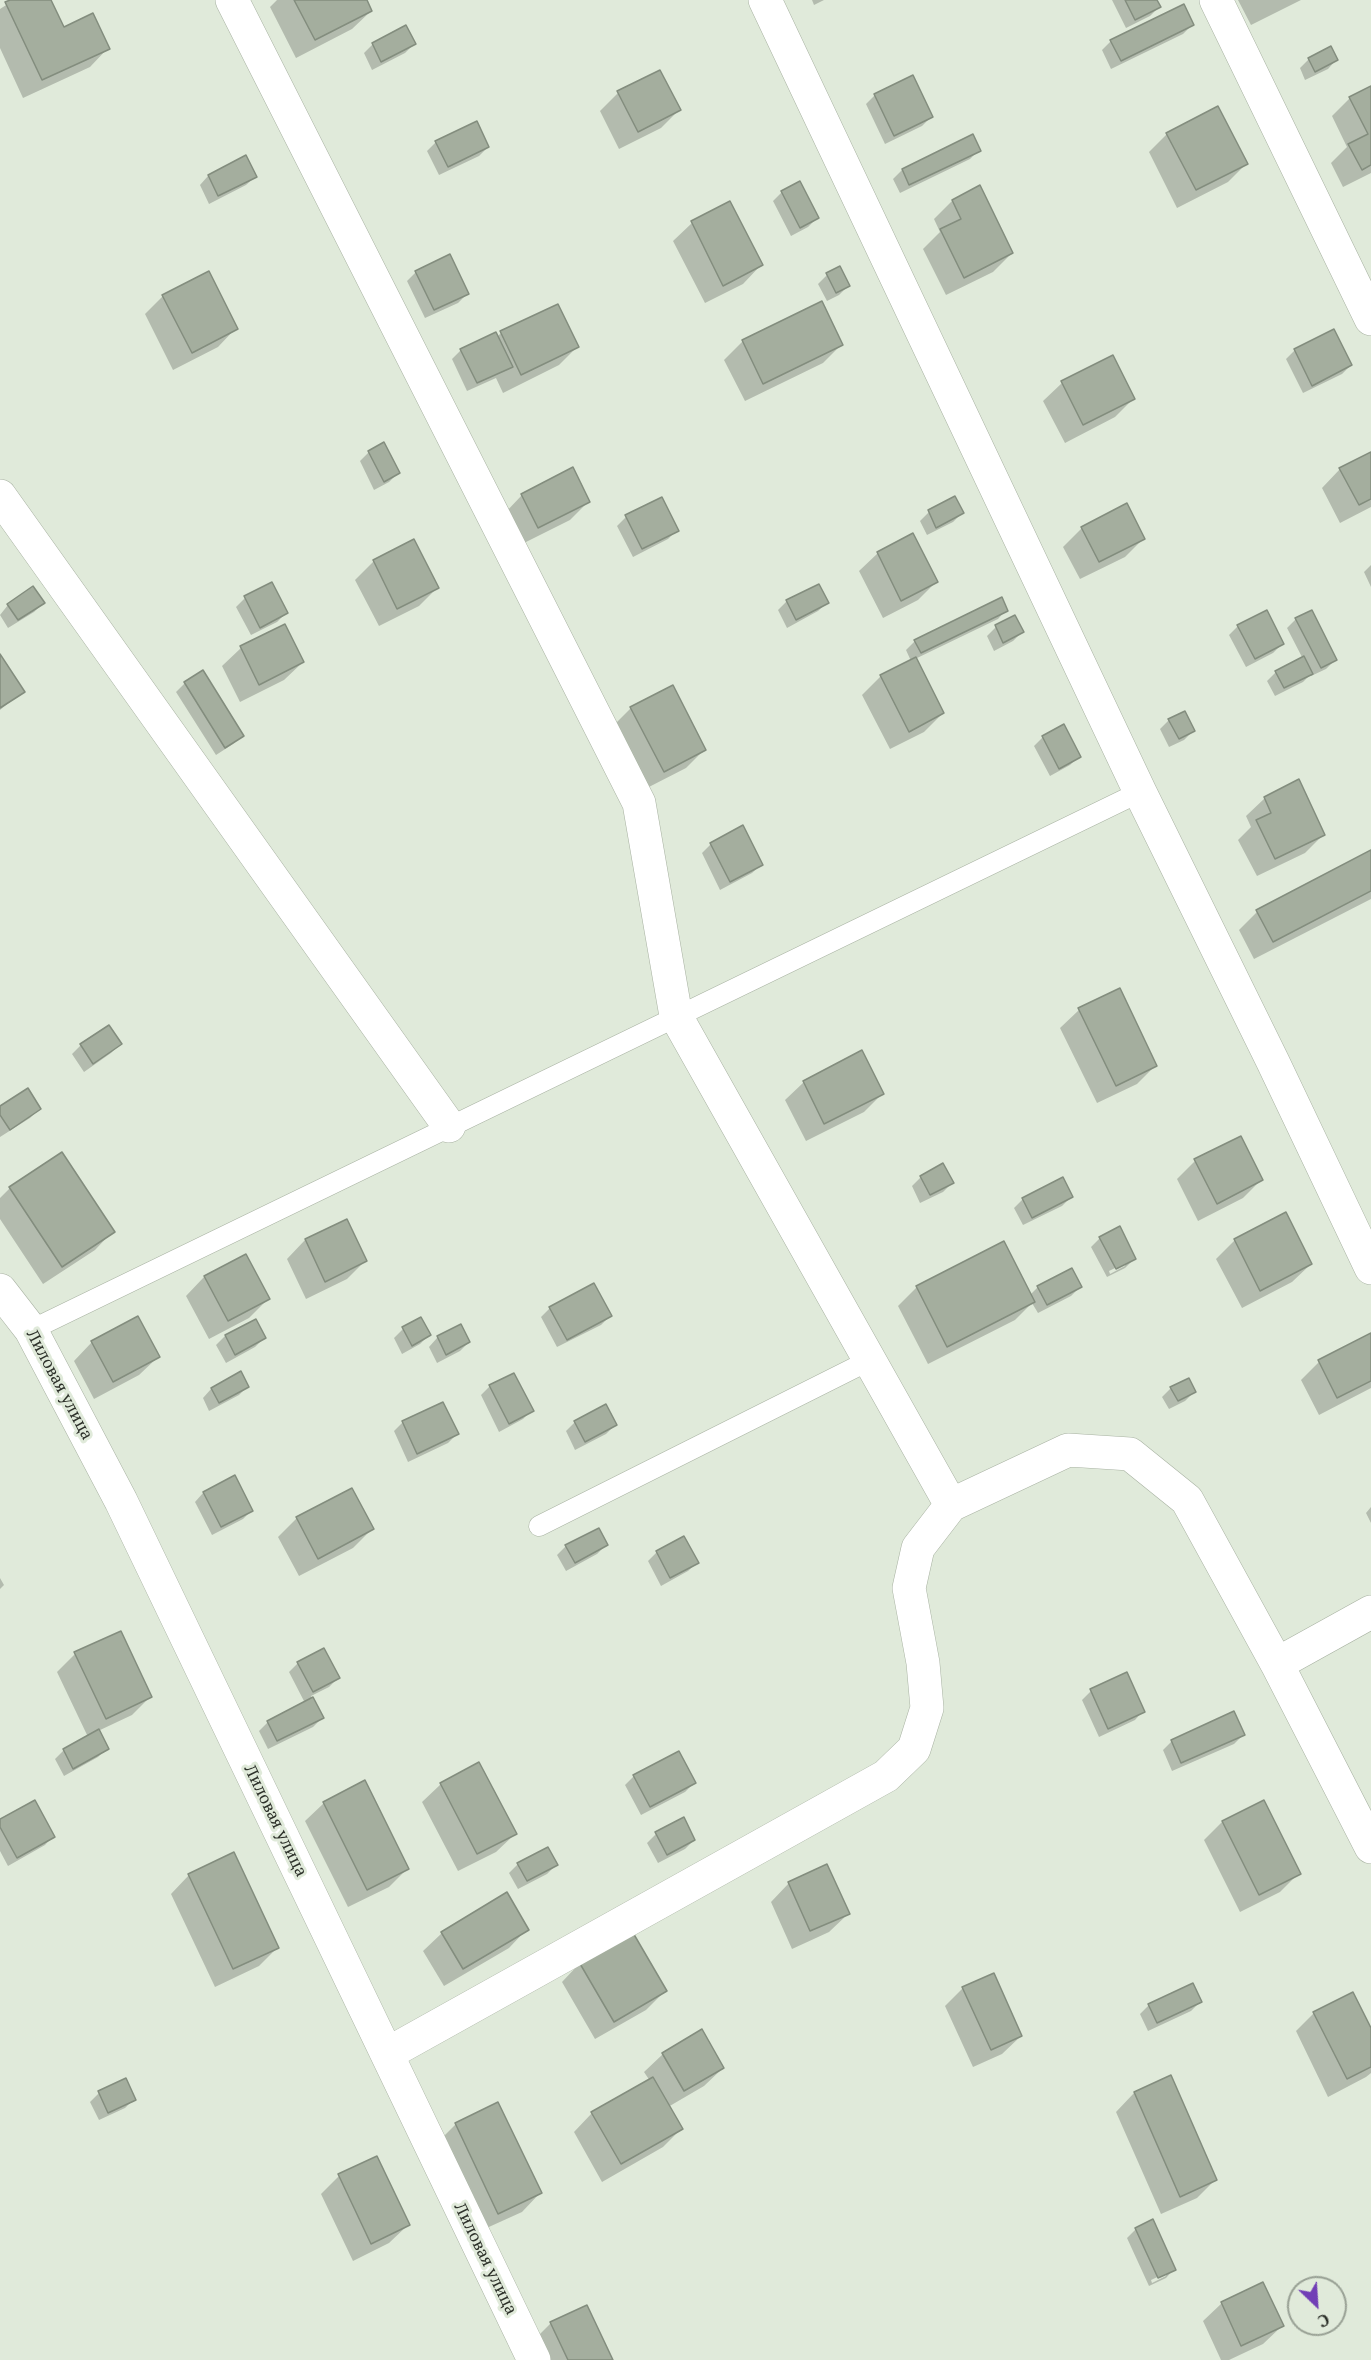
<!DOCTYPE html>
<html>
<head>
<meta charset="utf-8">
<style>
	body { margin:0 }
	#map { position:relative; width:1371px; height:2360px; overflow:hidden; background:#e0eada; font-family:"Noto Serif",serif }
	canvas { display:block }
	.north { position:absolute; left:1287px; top:2276px; width:60px; height:60px; box-sizing:border-box; background:#e0eada; border:2px solid #98a094; border-radius:50%; rotate:155deg; font-size:16px; font-weight:700; line-height:24px; text-align:center; color:#2d312a }
	.north::after { content:''; display:block; margin:auto; width:21px; height:27px; background:#713eb6; clip-path:polygon(50% 0,100% 100%,50% 72%,0 100%) }
</style>
</head>
<body>
<div id="map">
<canvas width="1371" height="2360"></canvas>
<div class="north">С</div>
</div>
<script>
const context = document.querySelector('canvas').getContext('2d');
context.lineJoin = 'round';
function fill(path, color) { context.fillStyle = color; context.fill(path, 'evenodd'); }
const poly = rows => new Path2D(rows.map(r => 'M' + r).join(''));
function stroke(path, color, width, dash) { context.strokeStyle = color; context.lineWidth = width; context.lineCap = dash ? 'butt' : 'round'; context.setLineDash(dash || []); context.stroke(path); }
function label(font, color, halo, rows, align = 'center') {
  context.font = font + ' "Noto Serif",serif'; context.lineWidth = 6; context.setLineDash([]); context.textBaseline = 'middle'; context.strokeStyle = halo; context.fillStyle = color; for (const [text, x, y, turn = 0] of rows) {
    context.save(); context.translate(x, y); context.rotate((+turn || 0) * Math.PI / 180); context.textAlign = isNaN(turn) ? turn : align; if (halo) context.strokeText(text, 0, 0); context.fillText(text, 0, 0); context.restore();
  }
}
fill(poly([
	[14,0,49,0,63,29,108,48,90,67,23,98,0,48,0,9],
	[277,0,365,0,371,11,352,29,296,58,270,7],
	[812,0,824,0,814,5],
	[1112,0,1156,0,1159,7,1150,16,1126,28],
	[1238,0,1301,0,1251,25],
	[1192,25,1183,34,1111,69,1102,50,1111,41],
	[405,27,414,44,405,53,372,70,364,53,373,44],
	[1309,59,1336,60,1328,69,1305,80,1300,68],
	[1371,87,1371,173,1343,187,1331,163,1347,147,1332,116,1350,98],
	[618,93,679,110,661,128,619,149,600,111],
	[875,95,931,117,922,126,885,144,866,104],
	[1167,134,1246,164,1228,182,1177,208,1149,152],
	[972,136,979,150,970,159,900,193,893,179,902,170],
	[436,142,488,147,479,156,439,175,427,151],
	[208,176,255,177,246,185,209,204,200,185],
	[782,192,817,218,808,227,791,236,773,201],
	[952,201,1012,253,993,272,946,295,923,249,940,232,934,219],
	[692,223,761,265,743,284,705,303,673,241],
	[839,268,848,286,839,295,827,301,818,284,827,275],
	[416,272,467,294,458,303,425,318,407,281],
	[163,296,236,328,218,347,173,370,145,314],
	[1333,331,1351,365,1342,374,1303,393,1286,359,1295,350],
	[501,333,577,347,559,365,503,393,496,378,467,391,452,359,461,350,497,337],
	[743,341,841,345,823,363,745,401,724,360],
	[1112,357,1134,398,1115,417,1065,443,1043,401,1062,383],
	[369,452,398,473,389,482,374,490,360,461],
	[1371,453,1371,507,1340,523,1322,488,1340,469],
	[522,495,589,501,570,520,520,545,504,514],
	[929,512,962,513,953,522,927,535,920,521],
	[626,517,677,530,668,539,633,557,617,526],
	[1082,528,1144,538,1125,557,1080,579,1063,547],
	[413,541,437,588,419,606,379,626,355,580,374,561],
	[878,553,936,582,918,600,883,618,859,571],
	[1371,565,1371,587,1364,572],
	[245,598,286,613,277,622,251,635,236,607],
	[787,601,827,603,818,611,787,628,778,610],
	[43,603,34,612,8,628,0,615,8,605],
	[1006,610,998,619,915,659,943,713,924,732,890,749,862,695,881,676,911,661,906,650,915,641],
	[1015,617,1022,632,1013,641,994,651,987,636,996,627],
	[1296,619,1335,660,1326,669,1311,676,1311,674,1303,682,1275,696,1267,681,1276,672,1303,659,1287,628],
	[284,626,303,662,284,680,240,702,222,666,241,648],
	[1238,626,1282,644,1273,653,1246,667,1229,635],
	[0,657,23,691,0,710],
	[185,683,242,735,233,744,216,755,176,692],
	[631,708,704,750,686,768,645,789,613,726],
	[1169,720,1193,731,1184,740,1169,747,1160,729],
	[1043,737,1079,756,1070,765,1050,776,1034,746],
	[1265,798,1324,834,1305,853,1257,876,1238,840,1251,827,1246,816],
	[711,844,761,865,752,873,720,890,702,853],
	[1371,852,1371,899,1254,959,1239,930,1257,912],
	[1079,1010,1156,1065,1137,1084,1097,1103,1060,1028],
	[120,1044,111,1053,84,1072,72,1054,81,1045],
	[804,1082,882,1094,864,1112,806,1141,785,1100],
	[0,1108,39,1109,30,1118,0,1137],
	[1195,1161,1261,1180,1243,1198,1198,1221,1177,1179],
	[921,1177,952,1183,943,1192,920,1203,912,1186],
	[10,1188,113,1231,95,1250,43,1284,0,1219,0,1198],
	[1071,1197,1062,1206,1023,1225,1014,1208,1023,1199],
	[346,1221,365,1261,347,1279,306,1299,287,1259,305,1240],
	[1100,1238,1134,1259,1125,1268,1107,1277,1091,1247],
	[1125,1263,1125,1266,1110,1274,1109,1271],
	[1235,1240,1311,1264,1292,1282,1242,1308,1216,1259],
	[1003,1243,1030,1295,1038,1287,1080,1287,1071,1296,1038,1313,1032,1303,1015,1320,928,1364,898,1306,917,1287],
	[245,1256,268,1299,249,1318,209,1339,186,1296,204,1277],
	[550,1308,610,1316,601,1325,557,1347,541,1317],
	[255,1321,264,1338,255,1347,226,1363,216,1345,225,1336],
	[460,1326,469,1342,460,1351,437,1363,429,1347,437,1338],
	[403,1329,429,1335,420,1344,402,1354,394,1338],
	[1371,1335,1371,1388,1319,1415,1301,1380,1319,1362],
	[92,1342,158,1357,139,1375,94,1399,74,1361],
	[490,1386,532,1410,523,1419,499,1432,481,1395],
	[247,1387,239,1395,209,1411,203,1398,211,1389],
	[1171,1388,1194,1392,1185,1401,1169,1409,1162,1397],
	[605,1407,615,1425,606,1434,575,1450,566,1431,575,1422],
	[403,1422,457,1434,448,1443,408,1462,394,1431],
	[234,1477,252,1510,243,1519,212,1535,195,1502,203,1493],
	[1371,1507,1371,1523,1366,1513],
	[297,1518,372,1529,353,1548,299,1576,278,1537],
	[606,1545,597,1554,566,1571,557,1555,566,1546],
	[657,1552,697,1563,688,1571,661,1586,648,1561],
	[0,1578,4,1585,0,1589],
	[75,1654,150,1697,132,1715,98,1731,107,1748,98,1757,64,1776,55,1759,64,1750,88,1737,57,1672],
	[298,1663,338,1678,329,1687,311,1696,322,1718,313,1727,268,1749,259,1731,268,1722,305,1703,289,1672],
	[1091,1691,1143,1711,1135,1720,1099,1737,1082,1700],
	[1243,1735,1234,1744,1172,1771,1163,1750,1172,1741],
	[634,1776,694,1783,685,1792,641,1815,625,1785],
	[441,1784,515,1834,496,1852,458,1871,422,1802],
	[324,1803,407,1869,389,1887,348,1907,305,1821],
	[0,1821,53,1836,45,1845,8,1866,0,1851],
	[1222,1822,1299,1873,1280,1892,1240,1912,1204,1840],
	[656,1834,694,1840,685,1849,658,1863,647,1843],
	[518,1864,556,1865,547,1874,518,1889,509,1873],
	[189,1875,277,1948,259,1966,215,1987,171,1894],
	[789,1883,848,1914,829,1932,792,1949,771,1902],
	[527,1929,509,1948,444,1986,423,1951,442,1933],
	[580,1963,665,1991,646,2010,595,2039,562,1982],
	[1192,1985,1200,2002,1191,2011,1148,2031,1140,2014,1149,2005],
	[963,1988,1021,2036,1002,2054,973,2067,945,2006],
	[1314,2013,1371,2032,1371,2073,1366,2077,1328,2097,1296,2031],
	[663,2054,723,2068,704,2086,668,2107,681,2129,663,2147,602,2182,574,2132,592,2113,650,2081,644,2072],
	[1170,2077,1216,2179,1197,2198,1161,2214,1116,2112,1134,2093],
	[125,2080,134,2099,125,2108,99,2120,90,2102,99,2093],
	[456,2124,540,2193,522,2212,480,2231,437,2143],
	[339,2176,408,2225,389,2243,353,2261,321,2194],
	[1136,2229,1174,2269,1166,2278,1149,2286,1127,2238],
	[1166,2273,1166,2276,1152,2283,1151,2280],
	[1222,2303,1282,2326,1263,2344,1229,2360,1221,2360,1203,2321],
	[551,2323,611,2360,541,2360,532,2342]
]), '#0003');
const building = poly([
	[10,0,51,0,64,27,93,13,110,49,42,80,5,2,10,0],
	[294,0,367,0,372,11,315,40,294,0],
	[1125,0,1157,0,1161,7,1135,20,1125,0],
	[1184,4,1194,25,1121,61,1110,40,1184,4],
	[406,25,416,44,381,62,372,43,406,25],
	[1331,46,1338,60,1315,72,1308,58,1331,46],
	[660,70,681,110,638,132,617,91,660,70],
	[913,75,933,117,894,136,874,94,913,75],
	[1371,86,1371,165,1362,170,1348,144,1368,134,1349,97,1371,86],
	[1218,106,1248,164,1196,190,1166,133,1218,106],
	[477,121,489,147,448,167,435,141,477,121],
	[973,134,981,151,909,185,902,169,973,134],
	[246,155,257,177,218,196,208,175,246,155],
	[800,181,819,218,800,228,781,191,800,181],
	[980,185,1013,253,964,278,940,229,961,219,952,200,980,185],
	[730,201,763,265,723,286,691,221,730,201],
	[450,254,469,294,434,310,415,271,450,254],
	[840,266,850,286,836,293,826,273,840,266],
	[209,271,238,329,192,353,162,295,209,271],
	[822,301,843,345,763,384,742,340,822,301],
	[558,304,579,347,521,375,500,331,558,304],
	[1334,329,1352,365,1312,386,1294,349,1334,329],
	[496,332,513,367,477,383,460,349,496,332],
	[1113,355,1135,399,1083,425,1061,381,1113,355],
	[384,442,400,473,384,482,368,451,384,442],
	[1371,452,1371,499,1359,505,1339,468,1371,452],
	[573,467,590,502,538,528,521,494,573,467],
	[955,496,964,513,936,528,928,510,955,496],
	[662,497,679,531,642,549,625,515,662,497],
	[1127,503,1145,539,1099,562,1081,527,1127,503],
	[913,533,938,582,901,601,877,552,913,533],
	[414,539,439,588,397,609,373,560,414,539],
	[272,582,288,613,260,628,244,596,272,582],
	[819,584,829,603,796,620,786,600,819,584],
	[33,586,45,603,18,620,7,604,33,586],
	[1002,597,1008,611,921,653,914,640,1002,597],
	[1267,610,1284,644,1255,659,1237,625,1267,610],
	[1312,610,1337,660,1321,668,1295,618,1312,610],
	[1015,615,1024,632,1003,643,995,625,1015,615],
	[285,624,304,662,259,685,240,646,285,624],
	[0,654,25,692,0,708,0,654],
	[1304,656,1313,674,1284,688,1275,671,1304,656],
	[916,657,944,713,909,732,880,675,916,657],
	[203,670,244,736,225,748,184,682,203,670],
	[673,685,706,750,664,772,630,707,673,685],
	[1185,711,1195,731,1179,739,1168,719,1185,711],
	[1064,724,1081,757,1059,769,1042,736,1064,724],
	[1299,779,1325,835,1275,859,1256,820,1271,813,1264,797,1299,779],
	[743,825,763,865,730,882,710,843,743,825],
	[1371,850,1371,891,1273,942,1256,910,1371,850],
	[1120,988,1157,1066,1116,1086,1078,1008,1120,988],
	[109,1025,122,1044,93,1064,80,1044,109,1025],
	[862,1050,884,1094,824,1124,803,1081,862,1050],
	[28,1088,41,1109,10,1130,0,1115,0,1106,28,1088],
	[1241,1136,1263,1180,1217,1204,1194,1159,1241,1136],
	[62,1152,115,1232,62,1267,9,1187,62,1152],
	[943,1163,954,1183,930,1195,920,1176,943,1163],
	[1063,1177,1073,1197,1032,1218,1022,1198,1063,1177],
	[1286,1212,1312,1264,1260,1291,1234,1239,1286,1212],
	[347,1219,367,1261,325,1282,305,1239,347,1219],
	[1120,1226,1136,1259,1116,1269,1099,1237,1120,1226],
	[1004,1241,1035,1302,947,1347,916,1286,1004,1241],
	[246,1254,270,1299,228,1321,204,1276,246,1254],
	[1072,1268,1082,1287,1047,1305,1037,1286,1072,1268],
	[594,1283,612,1316,567,1340,549,1307,594,1283],
	[138,1316,160,1357,113,1382,91,1341,138,1316],
	[421,1317,431,1335,412,1346,402,1327,421,1317],
	[256,1319,266,1338,235,1355,225,1335,256,1319],
	[461,1324,470,1342,446,1355,437,1336,461,1324],
	[1371,1333,1371,1381,1337,1398,1318,1360,1371,1333],
	[241,1371,249,1387,219,1403,211,1388,241,1371],
	[514,1373,534,1411,509,1424,489,1385,514,1373],
	[1189,1378,1196,1392,1178,1401,1170,1387,1189,1378],
	[443,1402,459,1434,417,1454,402,1421,443,1402],
	[606,1404,617,1425,585,1442,574,1421,606,1404],
	[235,1475,253,1511,221,1527,203,1492,235,1475],
	[352,1488,374,1529,318,1559,296,1517,352,1488],
	[599,1528,608,1545,575,1563,565,1545,599,1528],
	[684,1536,699,1563,670,1578,656,1551,684,1536],
	[121,1631,152,1697,106,1719,74,1652,121,1631],
	[324,1648,340,1678,313,1692,297,1662,324,1648],
	[1127,1672,1145,1712,1108,1729,1090,1689,1127,1672],
	[313,1697,324,1718,277,1741,267,1721,313,1697],
	[1234,1711,1245,1735,1181,1763,1171,1740,1234,1711],
	[99,1729,109,1749,73,1769,63,1749,99,1729],
	[679,1751,696,1783,650,1807,633,1775,679,1751],
	[479,1762,517,1834,477,1854,440,1783,479,1762],
	[365,1780,409,1869,367,1890,323,1802,365,1780],
	[35,1800,55,1837,17,1858,0,1827,0,1819,35,1800],
	[1264,1800,1301,1874,1259,1895,1222,1821,1264,1800],
	[684,1817,695,1840,667,1855,655,1832,684,1817],
	[548,1847,558,1865,527,1881,517,1863,548,1847],
	[234,1852,279,1948,233,1969,188,1874,234,1852],
	[827,1864,850,1914,810,1931,788,1882,827,1864],
	[507,1892,529,1930,463,1969,441,1932,507,1892],
	[632,1931,667,1991,614,2022,579,1962,632,1931],
	[994,1973,1022,2036,991,2050,962,1987,994,1973],
	[1193,1983,1202,2002,1157,2023,1148,2004,1193,1983],
	[1353,1992,1371,2028,1371,2067,1347,2079,1313,2012,1353,1992],
	[702,2029,724,2068,684,2091,662,2053,702,2029],
	[1171,2075,1217,2180,1180,2197,1134,2092,1171,2075],
	[653,2077,683,2129,621,2164,591,2112,653,2077],
	[126,2078,136,2100,108,2113,98,2091,126,2078],
	[498,2102,542,2193,498,2214,455,2123,498,2102],
	[377,2156,410,2225,371,2244,338,2174,377,2156],
	[1153,2219,1176,2270,1158,2278,1135,2228,1153,2219],
	[1263,2282,1284,2326,1241,2346,1221,2302,1263,2282],
	[587,2305,613,2360,568,2360,550,2322,587,2305]
]);
fill(building, '#a4ae9e');
stroke(building, '#838d7e', 1.5);
const service = poly([
	[31,1330,1140,792],
	[539,1526,870,1360]
]);
const minor = poly([
	[232,0,639,803,676,1016,951,1505],
	[765,0,1140,792,1273,1062,1371,1268],
	[1216,0,1371,319],
	[0,496,449,1126],
	[0,1290,31,1330,121,1501,534,2360],
	[1277,1664,1371,1612],
	[387,2054,886,1776,914,1749,927,1708,923,1663,909,1588,918,1548,951,1505,1068,1450,1130,1454,1187,1500,1277,1664,1371,1847]
]);
stroke(service, '#a8b2a2', 21);
stroke(minor, '#a8b2a2', 34);
stroke(service, '#fff', 20);
stroke(minor, '#fff', 33);
label('16px', '#2d312a', '#e0eada', [
	["Лиловая улица",59,1385,62],
	["Лиловая улица",275,1821,64],
	["Лиловая улица",485,2259,64]
]);
</script>
</body>
</html>
